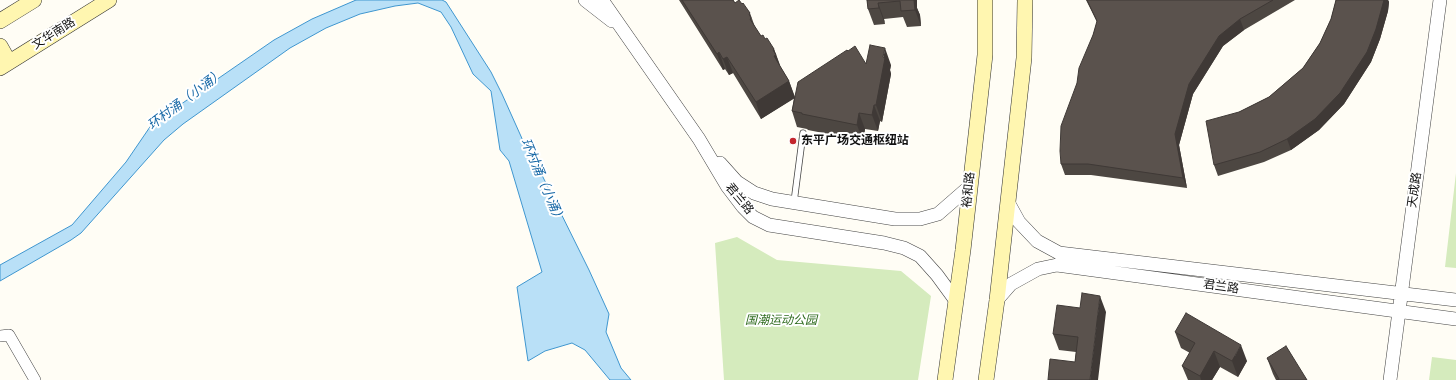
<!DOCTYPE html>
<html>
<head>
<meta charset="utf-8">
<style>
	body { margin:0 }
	canvas { display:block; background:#fffdf5 }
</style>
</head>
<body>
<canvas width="1456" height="380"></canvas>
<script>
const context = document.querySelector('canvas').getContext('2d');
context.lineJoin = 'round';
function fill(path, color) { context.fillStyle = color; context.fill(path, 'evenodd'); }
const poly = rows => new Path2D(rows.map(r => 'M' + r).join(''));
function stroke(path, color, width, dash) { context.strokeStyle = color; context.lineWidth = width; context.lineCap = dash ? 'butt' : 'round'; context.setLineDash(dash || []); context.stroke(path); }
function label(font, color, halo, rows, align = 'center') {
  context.font = font + ' "Times New Roman","Noto Sans SC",serif'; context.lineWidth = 4; context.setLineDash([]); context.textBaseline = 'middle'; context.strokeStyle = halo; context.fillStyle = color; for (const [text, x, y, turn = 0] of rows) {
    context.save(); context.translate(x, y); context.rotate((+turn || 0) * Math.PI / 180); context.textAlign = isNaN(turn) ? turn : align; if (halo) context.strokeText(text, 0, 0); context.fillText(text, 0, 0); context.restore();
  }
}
fill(poly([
	[1456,173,1456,268,1445,267],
	[737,237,777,260,901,271,931,296,918,380,724,380,715,243],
	[1432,357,1456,360,1456,380,1429,380]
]), '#d5ebbd');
const water = poly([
	[356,0,442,0,446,2,491,72,502,94,524,143,533,157,589,270,609,314,606,332,621,368,631,380,610,380,585,350,572,343,545,351,528,361,517,287,542,272,509,161,500,150,491,91,473,74,451,27,441,12,418,3,395,6,360,14,326,28,290,48,183,124,164,140,81,233,71,240,0,281,0,265,72,225,126,162,154,121,174,109,274,40,312,19,356,0]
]);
fill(water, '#b9e0f7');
stroke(water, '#3f96cf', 1);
const service = poly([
	[794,202,803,133]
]);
const minor = poly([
	[0,336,9,335,35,380]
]);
const tertiary = poly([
	[585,0,612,21],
	[602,0,699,139,727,186,743,207,753,217,769,225,884,243,904,248,920,256,937,275,956,301],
	[720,163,737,182,754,193,772,199,895,219,920,219,938,214,969,187],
	[1008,202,1019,222,1037,241,1059,253,1456,300],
	[997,300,1011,284,1038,269,1057,265,1456,319],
	[1390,380,1440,0]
]);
const secondary = poly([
	[0,21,34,0],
	[0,46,9,62],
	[0,68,109,0],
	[945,380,963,250,985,55,985,0],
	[986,380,997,300,1024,58,1025,0]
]);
stroke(service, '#444', 7);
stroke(minor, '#444', 12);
stroke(tertiary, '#444', 14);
stroke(secondary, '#333', 16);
stroke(service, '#fff', 5.5);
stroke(minor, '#fff', 11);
stroke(tertiary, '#fff', 13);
stroke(secondary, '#fff6b0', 15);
fill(poly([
	[679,0,733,0,735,3,742,4,750,13,755,27,761,36,765,39,774,49,780,66,789,81,795,97,866,64,891,65,890,70,891,74,882,122,880,121,878,131,865,129,863,141,808,130,807,129,797,127,792,111,794,98,761,119,733,73,729,75,725,69,723,70],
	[867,0,917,0,917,8,920,15,921,26,907,27,903,17,884,19,885,24,874,25,868,9],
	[1086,0,1295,0,1244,30,1223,46,1193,94,1179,145,1187,188,1091,175,1065,175,1061,164,1077,83,1093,35,1097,22],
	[1336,0,1388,0,1389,2,1388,11,1380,39,1371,62,1344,104,1319,130,1291,150,1264,162,1218,176,1214,165,1239,112,1269,97,1303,68,1320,43,1331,19],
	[1106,312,1075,362,1076,352,1059,350,1053,334],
	[1175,332,1247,361,1238,377,1220,367,1212,380,1188,380,1182,366,1190,353,1181,348],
	[1267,358,1307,380,1276,380,1273,374]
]), '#4d4742');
fill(poly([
	[913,0,917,0,917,8,920,15,921,26,915,10],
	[1384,0,1388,0,1389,2,1388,11,1380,39,1371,62,1344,104,1319,130,1291,150,1287,139],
	[878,3,884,19,885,24,879,8],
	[1240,19,1244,30,1223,46,1193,94,1179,145,1187,188,1183,178,1175,134,1189,84,1219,36],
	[885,48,891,65,890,70,891,74,882,122,876,105],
	[774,49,780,65,780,66,774,56,773,50],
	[719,52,725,69,723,70,717,54],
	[727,57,733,73,729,75,723,59],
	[789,81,795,98,761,119,756,102],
	[874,105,880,121,878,131,872,115],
	[859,113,865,129,863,141,857,125],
	[1100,296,1106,312,1098,380,1090,380],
	[1241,345,1247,361,1238,377,1232,361],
	[1214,351,1220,367,1212,380,1201,380,1200,376]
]), '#3f3936');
const building = poly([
	[682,0,733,0,735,3,739,0,742,4,743,3,750,13,749,14,751,18,750,19,761,36,763,35,765,39,767,38,774,49,773,50,776,55,774,56,789,81,756,102,727,57,723,59,719,52,717,54,682,0],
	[867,0,914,0,915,10,901,11,900,1,878,3,879,8,868,9,867,0],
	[1087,0,1273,0,1240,19,1219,36,1189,84,1175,134,1183,178,1088,164,1061,164,1060,151,1061,126,1077,83,1079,68,1093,35,1097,21,1087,0],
	[1336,0,1384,0,1376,29,1367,52,1340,93,1315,119,1287,139,1260,152,1214,165,1206,121,1239,112,1269,97,1303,68,1320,43,1331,19,1336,0],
	[870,45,885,48,883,57,885,58,876,105,874,105,872,115,859,113,857,125,802,114,802,113,792,111,798,82,847,50,848,51,855,46,866,64,870,45],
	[1082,293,1100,296,1090,380,1048,380,1050,359,1075,362,1078,337,1053,334,1057,305,1080,308,1082,293],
	[1186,313,1241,345,1232,361,1214,351,1200,376,1182,366,1195,343,1175,332,1186,313],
	[1286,346,1307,380,1277,380,1279,379,1267,358,1286,346]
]);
fill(building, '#5a524d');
stroke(building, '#3f3936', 1);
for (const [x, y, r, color] of [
	[793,141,4,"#c4262e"]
]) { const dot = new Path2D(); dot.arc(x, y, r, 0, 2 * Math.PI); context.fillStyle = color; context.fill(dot); stroke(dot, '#fff', 1.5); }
label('12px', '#111', '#fff', [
	["文华南路",54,34,-32],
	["裕和路",969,190,-84],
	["天成路",1415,190,-82],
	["君兰路",739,199,50],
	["君兰路",1221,287,8]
]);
label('bold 12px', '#111', '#fff', [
	["东平广场交通枢纽站",801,141]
], 'left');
label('italic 12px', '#2f6b1f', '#fff', [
	["国潮运动公园",781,321]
]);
label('italic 13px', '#1768a6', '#fff', [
	["环村涌（小涌）",186,100,-37],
	["环村涌（小涌）",542,181,67]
]);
</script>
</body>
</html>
